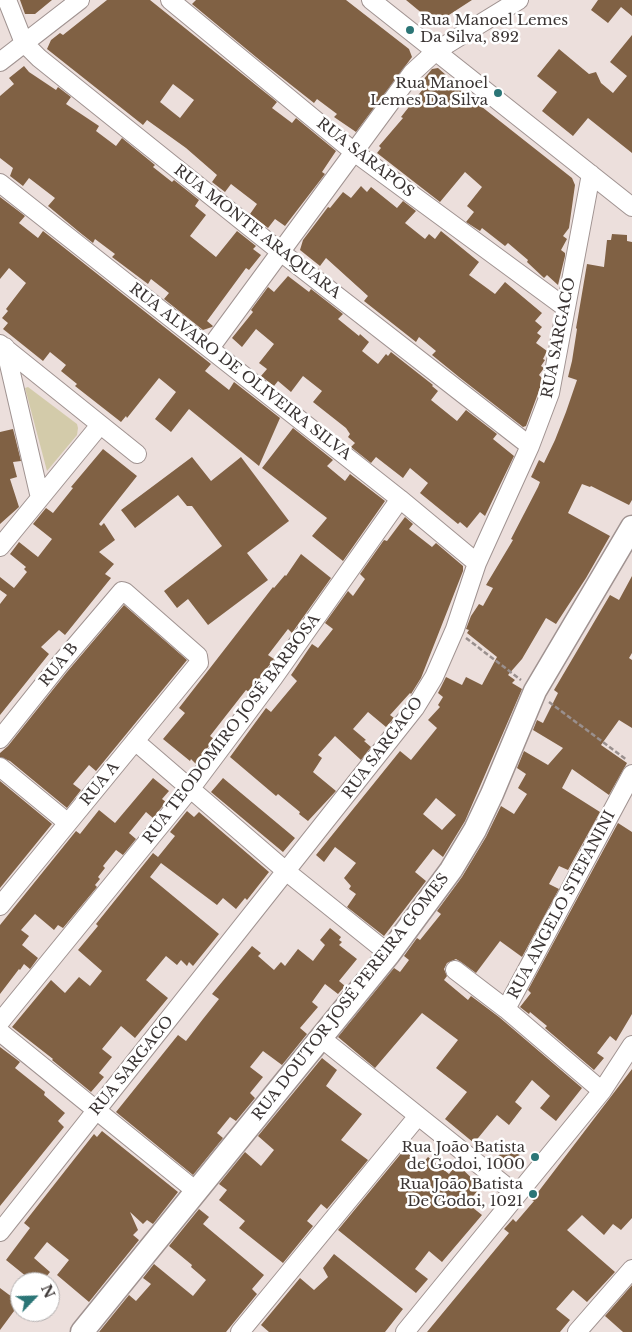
<!DOCTYPE html>
<html>
<head>
<meta charset="utf-8">
<style>
	body { margin:0 }
	#map { position:relative; width:632px; height:1332px; overflow:hidden; background:#ecdfdc; font-family:"Libre Baskerville",serif }
	canvas { display:block }
	.north { position:absolute; left:10px; top:1272px; width:50px; height:50px; box-sizing:border-box; background:#fff; border:1px solid #b1aeae; border-radius:50%; rotate:66deg; font-size:14px; font-weight:700; line-height:20px; text-align:center; color:#3b3534 }
	.north::after { content:''; display:block; margin:auto; width:18px; height:22px; background:#2b7576; clip-path:polygon(50% 0,100% 100%,50% 72%,0 100%) }
</style>
</head>
<body>
<div id="map">
<canvas width="632" height="1332"></canvas>
<div class="north">N</div>
</div>
<script>
const context = document.querySelector('canvas').getContext('2d');
context.lineJoin = 'round';
function fill(path, color) { context.fillStyle = color; context.fill(path, 'evenodd'); }
const poly = rows => new Path2D(rows.map(r => 'M' + r).join(''));
function stroke(path, color, width, dash) { context.strokeStyle = color; context.lineWidth = width; context.lineCap = dash ? 'butt' : 'round'; context.setLineDash(dash || []); context.stroke(path); }
function label(font, color, halo, rows, align = 'center') {
  context.font = font + ' "Libre Baskerville",serif'; context.lineWidth = 5; context.setLineDash([]); context.textBaseline = 'middle'; context.strokeStyle = halo; context.fillStyle = color; for (const [text, x, y, turn = 0] of rows) {
    context.save(); context.translate(x, y); context.rotate((+turn || 0) * Math.PI / 180); context.textAlign = isNaN(turn) ? turn : align; if (halo) context.strokeText(text, 0, 0); context.fillText(text, 0, 0); context.restore();
  }
}
fill(poly([
	[28,387,77,424,78,428,77,435,47,471,25,388]
]), '#d3cbaa');
fill(poly([
	[20,0,52,0,35,14,25,14],
	[107,0,150,0,277,102,272,108,292,123,296,118,336,151,322,172,325,174,285,226,275,219,268,228,250,214,257,204,231,184,225,192,212,182,217,175,186,148,147,120,143,125,47,49,51,40,60,33,63,35],
	[173,84,194,100,180,118,160,102],
	[196,0,346,0,409,49,412,57,356,132,334,117,337,114,317,99,314,103,262,62,192,4],
	[406,0,472,0,435,24],
	[598,0,632,0,632,16,621,7,608,23,591,10],
	[632,35,632,153,588,118,573,136,542,111,557,92,537,76,559,49,589,74,596,72,601,83,613,93,627,76,610,62],
	[24,66,29,72,56,90,58,87,71,97,66,104,99,126,96,131,116,146,122,138,155,165,153,167,172,182,174,180,199,200,195,206,206,215,190,236,216,257,237,231,256,246,253,249,261,255,249,270,246,268,207,321,213,326,212,327,203,330,164,299,169,293,151,279,148,284,112,257,115,254,95,239,93,243,78,231,48,206,55,198,29,178,23,186,10,176,13,168,0,158,0,96,14,84,9,78],
	[438,68,446,75,444,77,572,178,575,185,569,228,563,236,567,239,561,250,565,253,565,256,558,285,547,275,544,278,527,262,528,260,508,243,505,246,482,228,480,231,466,222,474,212,467,206,482,187,465,172,440,202,377,153,381,148,379,146,403,118,401,117,423,89,419,85,432,69],
	[361,186,367,192,371,187,397,208,403,201,416,211,405,223,425,239,429,234,435,239,441,231,479,262,469,275,495,294,505,282,542,313,535,321,542,327,537,333,541,336,536,343,547,351,543,359,545,360,541,366,544,368,539,375,542,378,540,388,526,426,523,427,459,377,432,355,436,351,419,337,416,342,364,301,368,296,326,258,320,266,300,250,303,240,328,207,330,208,343,192,351,198],
	[0,197,25,216,19,223,38,238,43,231,211,364,205,371,229,390,234,382,280,418,259,466,189,409,171,432,155,419,176,392,159,378,127,418,126,416,121,422,75,386,77,384,61,371,66,365,50,352,43,361,3,329,8,323,2,318,8,311,6,309,26,283,9,268,0,279],
	[612,234,627,235,627,241,632,242,632,500,629,505,591,486,590,487,582,484,568,513,610,536,586,578,556,624,546,618,522,659,508,675,515,680,512,683,522,689,465,821,443,857,433,849,415,872,426,881,384,936,347,907,356,894,349,889,351,886,344,878,356,863,335,847,324,862,316,855,400,751,411,760,437,728,428,720,440,707,438,705,443,697,438,693,446,677,462,685,466,677,482,685,497,657,467,633,469,630,466,629,471,616,479,604,483,606,493,588,486,585,513,540,511,539,538,487,540,482,531,477,539,460,544,463,555,440,566,412,577,380,568,377,572,361,577,329,576,328,578,317,587,264,604,267,607,240,611,240],
	[436,798,456,815,442,830,423,814],
	[288,276,309,292,311,289,343,314,338,319,359,336,360,334,369,342,362,351,378,364,386,354,388,356,391,352,433,385,432,386,438,391,431,400,457,421,466,410,497,434,493,439,514,456,485,516,480,512,467,528,460,522,458,524,420,493,428,483,410,468,403,478,376,457,371,463,351,447,355,443,348,437,350,434,346,428,313,402,322,391,303,376,291,392,278,381,274,386,261,376,267,369,259,363,274,344,256,329,242,347,232,338,253,312,251,310,268,287,274,292],
	[293,428,333,460,327,466,345,481,350,474,385,501,343,561,312,536,327,518,262,468],
	[13,429,21,461,13,462,17,477,10,479,19,507,0,524,0,432],
	[103,449,137,476,99,524,101,526,104,523,115,540,99,552,114,564,105,574,111,578,65,635,59,630,41,647,49,654,0,715,0,604,7,595,0,590,0,577,14,588,27,572,24,569,26,567,10,554,19,542,38,557,52,539,33,524,46,508,53,513,73,488,71,487],
	[192,457,211,481,241,457,289,521,247,553,268,580,208,625,188,599,177,608,164,591,222,546,192,506,187,506,178,495,135,528,121,510],
	[405,517,413,524,409,529,432,547,436,543,463,566,463,571,421,678,411,694,410,693,390,715,394,718,386,727,368,712,353,729,366,740,364,741,371,747,361,760,335,736,318,755,322,758,313,772,336,791,308,821,299,814,300,812,278,794,276,796,230,757,266,708,271,712,297,681,291,675,312,644,318,648,333,629,325,623,348,591,353,596,365,579,360,574,384,540,387,541],
	[301,554,331,578,292,633,288,629,268,655,274,659,249,692,246,690,210,736,214,739,196,764,191,759,190,761,163,739,185,713,179,708,273,587,274,588,285,575,286,576],
	[632,576,632,653,629,658,632,660,632,728,619,720,601,745,627,763,609,795,572,769,562,788,600,812,568,870,559,866,549,884,559,889,522,957,500,941,476,973,461,962,456,959,447,963,444,969,447,976,444,980,468,1000,471,996,499,1017,582,1088,556,1121,540,1108,550,1096,532,1080,515,1102,522,1108,509,1125,497,1115,474,1143,445,1119,467,1092,436,1068,458,1040,422,1013,375,1068,338,1037,394,968,400,972,409,960,404,956,417,938,420,940,441,914,437,911,462,877,486,837,501,806,514,814,527,794,518,788,526,774,517,768,524,751,548,765,563,748,533,730,537,720,543,723,558,693,554,690,610,595,619,600],
	[124,605,187,660,96,771,89,765,73,784,81,790,67,808,10,761,0,757,0,753,8,746,67,672],
	[153,778,169,791,162,799,166,802,153,818,146,812,129,833,136,839,123,855,116,850,103,866,105,868,98,877,100,879,95,885,97,887,63,928,58,925,54,930,35,914,21,930,29,936,22,945,38,958,30,969,24,964,20,970,19,969,0,994,0,925,76,831,80,834,99,810,115,823],
	[223,778,295,838,283,852,211,792],
	[0,781,52,824,0,888],
	[187,811,194,817,199,812,269,872,247,900,245,898,236,909,223,898,217,905,161,863,150,877,219,934,193,966,189,962,187,966,181,960,177,965,166,956,146,980,168,998,135,1038,121,1026,102,1049,112,1057,99,1073,104,1077,91,1092,52,1060,53,1059,12,1027,51,980,65,993,79,977,90,986,102,971,78,950,98,926,96,924,153,853,158,857,175,836,170,832],
	[618,823,632,832,632,1014,616,1041,610,1036,597,1053,604,1058,594,1070,545,1028,547,1026,530,1012,529,1014,520,1007,531,993,528,990],
	[330,928,341,937,339,940,342,942,339,945,357,959,339,981,345,986,338,994,325,984,312,1002,318,1007,300,1028,307,1034,282,1065,263,1051,250,1067,263,1077,250,1093,255,1098,236,1121,230,1117,217,1133,223,1138,193,1175,116,1112,178,1035,186,1041,203,1019,219,999,212,994,252,946,261,953,258,956,274,970,281,962,285,966,298,949,313,961,325,945,320,940],
	[0,1047,20,1062,15,1068,45,1092,44,1095,65,1113,58,1121,64,1127,0,1206],
	[322,1058,337,1070,326,1086,362,1114,341,1140,368,1160,327,1209,321,1204,307,1221,313,1226,283,1263,239,1228,245,1221,219,1200,227,1190,219,1184,245,1152,261,1166,274,1150,258,1136],
	[632,1069,632,1218,621,1230,613,1224,604,1235,582,1215,567,1230,615,1272,587,1302,573,1290,556,1309,570,1320,560,1332,427,1332,509,1233,504,1229,513,1219,516,1222,534,1201,532,1200],
	[102,1131,178,1192,153,1224,147,1220,143,1224,130,1212,138,1230,133,1235,139,1240,89,1302,57,1275,69,1260,47,1242,34,1258,50,1272,42,1282,23,1282,27,1277,6,1260,30,1228,24,1223,94,1134,97,1137],
	[507,1145,520,1155,517,1158,520,1160,513,1169,511,1167,509,1170,495,1160],
	[404,1150,421,1165,428,1157,449,1174,457,1164,481,1187,467,1203,482,1215,442,1262,429,1251,415,1269,428,1279,416,1293,338,1230],
	[199,1209,209,1217,203,1224,264,1275,252,1289,257,1294,226,1332,99,1332,129,1295,136,1301,151,1284,143,1278,154,1264,193,1296,206,1280,191,1267,192,1265,169,1246],
	[334,1254,403,1309,385,1332,269,1332,261,1325,300,1278,314,1290,328,1277,323,1268],
	[632,1285,632,1332,623,1332,605,1316],
	[0,1288,20,1303,0,1330]
]), '#806144');
const minor = poly([
	[7,0,24,43,39,58,282,253,530,446],
	[170,0,354,152,566,308],
	[371,0,632,207],
	[0,62,80,0],
	[0,183,400,499,477,563],
	[0,344,137,454],
	[5,347,40,498],
	[210,348,412,73,436,51,519,0],
	[0,547,100,425],
	[0,739,59,665,122,591,125,592,198,656,199,663,0,906],
	[135,741,287,872,389,954],
	[0,767,68,823],
	[455,970,506,1009,602,1091],
	[506,1009,632,774],
	[0,1022,191,788,274,677,400,499],
	[0,1032,196,1191],
	[321,1038,517,1195],
	[0,1232,415,708,434,677,455,629,477,563,530,446,550,393,591,174],
	[240,1332,418,1116],
	[405,1332,602,1091,632,1045],
	[577,1332,632,1269]
]);
const major = poly([
	[82,1332,389,954,451,870,475,830,492,794,535,691,632,527]
]);
stroke(minor, '#a09391', 20);
stroke(major, '#a09391', 25);
stroke(poly([
	[466,638,521,680],
	[549,702,627,760]
]), '#9a908e', 2.5, [5, 2.5]);
stroke(minor, '#fff', 18);
stroke(major, '#fff', 22);
for (const [x, y, r, color] of [
	[410,30,5,"#2b7576"],
	[498,93,5,"#2b7576"],
	[535,1157,5,"#2b7576"],
	[533,1194,5,"#2b7576"]
]) { const dot = new Path2D(); dot.arc(x, y, r, 0, 2 * Math.PI); context.fillStyle = color; context.fill(dot); stroke(dot, '#fff', 2); }
label('15px', '#3b3534', '#fff', [
	["Rua Manoel Lemes",420,21,"left"],
	["Da Silva, 892",420,38,"left"],
	["Rua Manoel",488,84],
	["Lemes Da Silva",488,101],
	["Rua João Batista",525,1148],
	["de Godoi, 1000",525,1165],
	["Rua João Batista",523,1185],
	["De Godoi, 1021",523,1202]
], 'right');
label('15px', '#3b3534', '#fff', [
	["RUA SARAPOS",365,158,38],
	["RUA MONTE ARAQUARA",257,232,38],
	["RUA SARGACO",559,338,-79],
	["RUA ALVARO DE OLIVEIRA SILVA",240,372,38],
	["RUA B",59,665,-51],
	["RUA TEODOMIRO JOSÉ BARBOSA",232,729,-53],
	["RUA SARGACO",383,748,-53],
	["RUA A",100,784,-51],
	["RUA ANGELO STEFANINI",562,905,-62],
	["RUA DOUTOR JOSÉ PEREIRA GOMES",351,997,-52],
	["RUA SARGACO",132,1066,-51]
]);
</script>
</body>
</html>
